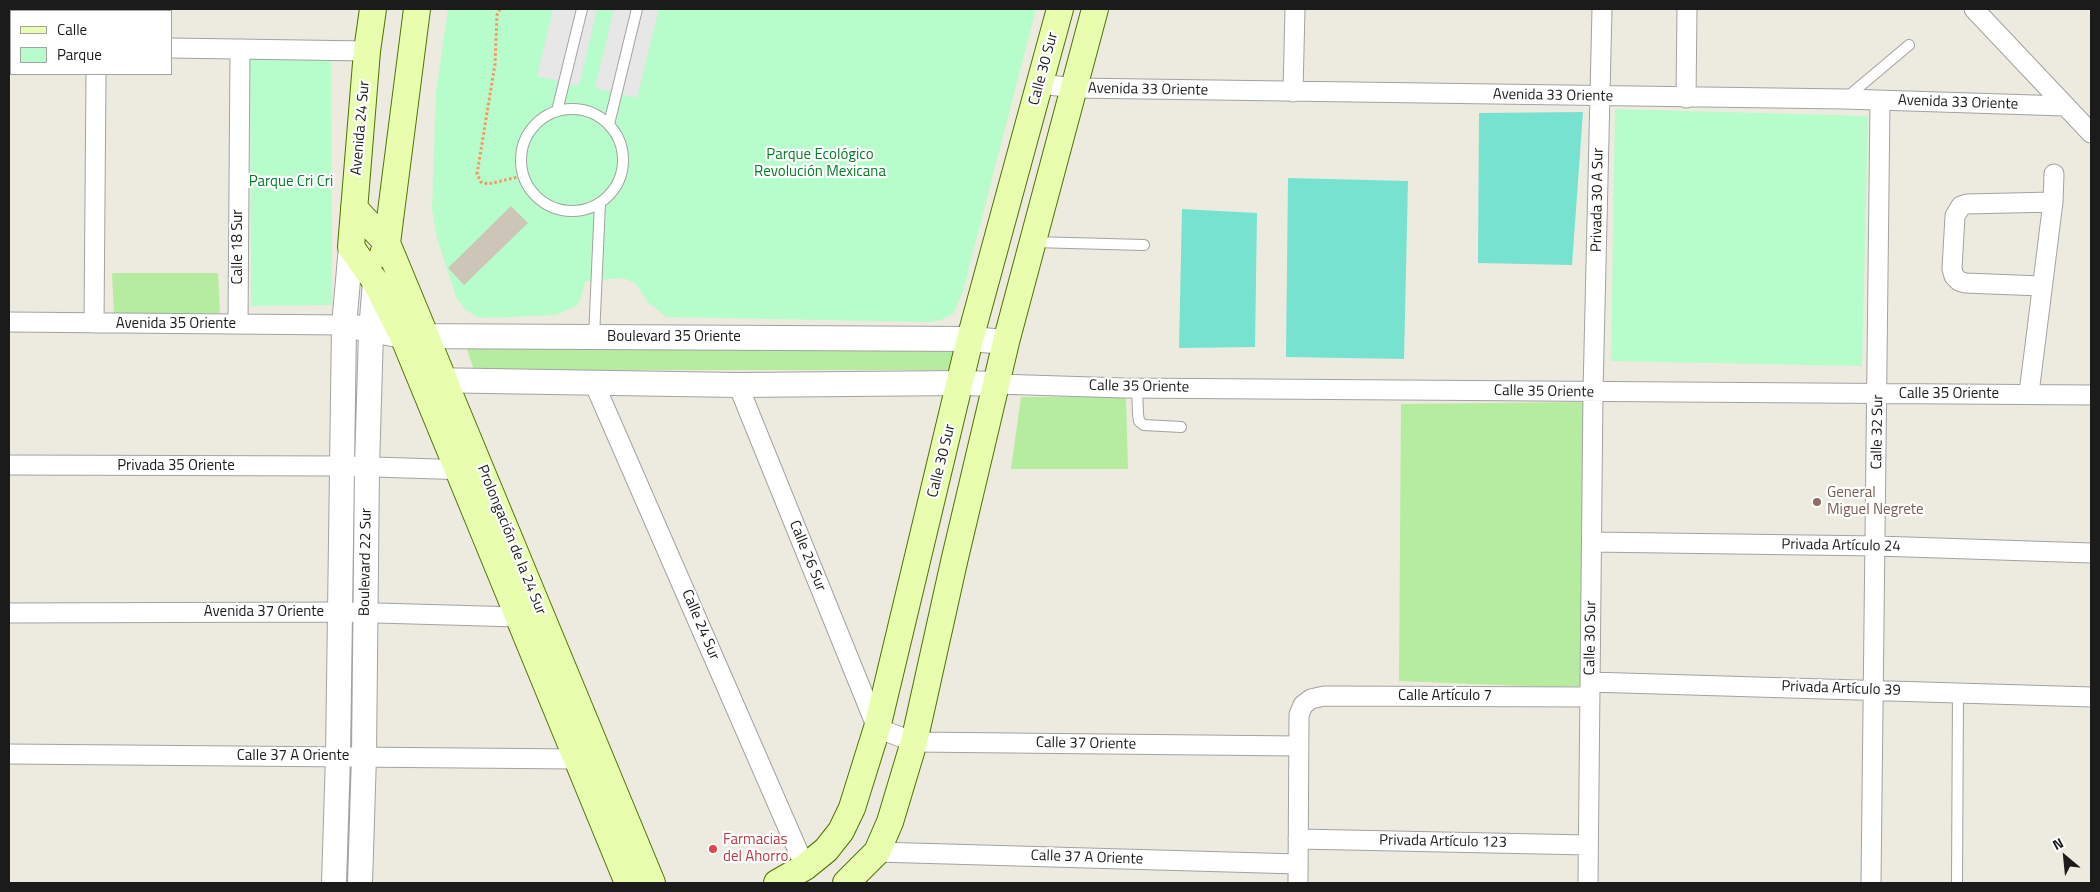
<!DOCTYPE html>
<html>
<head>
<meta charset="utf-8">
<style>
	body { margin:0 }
	#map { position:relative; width:2100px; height:892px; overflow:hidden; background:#edebdf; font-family:"Titillium Web",sans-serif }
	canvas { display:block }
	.frame { position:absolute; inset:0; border:10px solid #1b1b1b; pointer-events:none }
	.legend { position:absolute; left:10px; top:10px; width:162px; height:65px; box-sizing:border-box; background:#fff; border:1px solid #a4a4a4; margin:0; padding:6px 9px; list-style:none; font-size:15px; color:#1b1b1b }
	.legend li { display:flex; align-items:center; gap:10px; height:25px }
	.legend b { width:25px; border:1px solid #a4a4a4 }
	.north { position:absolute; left:2040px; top:832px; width:50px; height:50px; -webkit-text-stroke:4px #fff; paint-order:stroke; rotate:332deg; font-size:14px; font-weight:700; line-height:20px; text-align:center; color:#1b1b1b }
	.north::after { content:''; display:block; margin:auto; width:18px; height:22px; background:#1b1b1b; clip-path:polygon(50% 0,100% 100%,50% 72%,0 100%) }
</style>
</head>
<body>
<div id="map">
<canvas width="2100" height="892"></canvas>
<div class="frame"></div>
<ul class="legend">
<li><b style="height:6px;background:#e8fdad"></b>Calle</li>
<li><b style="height:14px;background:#b7fccb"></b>Parque</li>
</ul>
<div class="north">N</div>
</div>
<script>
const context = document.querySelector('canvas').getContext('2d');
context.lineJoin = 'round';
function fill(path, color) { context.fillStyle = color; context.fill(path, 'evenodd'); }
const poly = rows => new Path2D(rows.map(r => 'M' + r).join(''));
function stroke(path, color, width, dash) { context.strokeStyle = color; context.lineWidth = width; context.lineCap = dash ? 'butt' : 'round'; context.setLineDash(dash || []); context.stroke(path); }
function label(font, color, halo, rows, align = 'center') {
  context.font = font + ' "Titillium Web",sans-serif'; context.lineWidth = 4.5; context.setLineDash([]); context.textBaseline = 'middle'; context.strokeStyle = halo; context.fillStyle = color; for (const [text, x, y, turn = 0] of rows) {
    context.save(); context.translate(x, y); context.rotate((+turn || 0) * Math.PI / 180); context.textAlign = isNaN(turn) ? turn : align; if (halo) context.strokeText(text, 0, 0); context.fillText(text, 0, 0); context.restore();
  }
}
fill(poly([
	[112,273,218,273,220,313,114,315],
	[465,343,959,352,959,370,474,370],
	[1021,397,1126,397,1128,469,1011,469],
	[1586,402,1581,686,1550,687,1399,681,1401,404],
	[344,628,355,630,353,741,342,742],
	[351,774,351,883,339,883,342,776]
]), '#b5eca0');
fill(poly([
	[448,9,1036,9,963,291,954,313,941,320,930,322,666,317,648,302,635,283,623,278,586,281,578,305,556,315,480,318,472,314,465,309,456,297,437,238,432,209,436,93],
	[331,58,332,305,251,306,250,59],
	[1615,109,1868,116,1862,366,1611,361]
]), '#b7fccb');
fill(poly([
	[1583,112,1572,265,1478,263,1479,113],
	[1288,178,1408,181,1404,359,1286,357],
	[1182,209,1257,213,1255,347,1179,348]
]), '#77e2d0');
fill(poly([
	[553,9,597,9,579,86,537,76],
	[614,9,659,9,637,98,595,88]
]), '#e7e7e7');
fill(poly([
	[511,206,528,223,464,285,448,268]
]), '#cdc6b8');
const service = poly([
	[1846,98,1909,45],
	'521 160a51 51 0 1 1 102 0a51 51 0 1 1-102 0Z',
	[557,111,582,9],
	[609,124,637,9],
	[1033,242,1144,245],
	[594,337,600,203],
	[1137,388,1138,414,1139,421,1144,425,1181,427],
	[1957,883,1958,692]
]);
const minor = poly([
	[1974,9,2091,133],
	[9,44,11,44],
	[171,48,367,51],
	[1041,84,1074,88,1845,99,2065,106],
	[1293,92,1295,9],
	[1686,98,1687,9],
	[2041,286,1965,283,1959,281,1954,276,1952,269,1955,216,1961,206,1967,204,2053,202],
	[9,322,344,325],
	[94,323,96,74],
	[238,324,240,49],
	[594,383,805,867],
	[997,384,1124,388,2091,395],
	[738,385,877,728,914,742,1298,746],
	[2029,393,2053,202,2054,174],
	[9,465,343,466,469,470],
	[1592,542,1877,546,2091,553],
	[9,613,341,612,519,617],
	[1590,682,2091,697],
	[9,754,577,759],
	[1298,839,1588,845],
	[877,852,1298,864],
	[1298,883,1299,715,1303,705,1311,699,1324,696,1590,697],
	[1588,883,1593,392,1602,9],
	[1871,883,1880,101]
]);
const tertiary = poly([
	[344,325,403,336,970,339,1006,342],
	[426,380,738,385,961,383,997,384],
	[334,883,338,756,344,325,351,247],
	[360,883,364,756,367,467,371,332,375,281]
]);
const secondary = poly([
	[373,9,367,51,351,247,375,281,403,336,628,883],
	[354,208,387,243,652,883],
	[383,254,387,243,417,9],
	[777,883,805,867,826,850,841,831,852,808,877,728,970,339,1060,9],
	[846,883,877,852,890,822,914,742,954,562,1006,342,1095,9]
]);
stroke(service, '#a2a2a2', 12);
stroke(minor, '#a2a2a2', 21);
stroke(tertiary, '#a2a2a2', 26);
stroke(secondary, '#4e7300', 28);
stroke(poly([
	[500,9,497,15,495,64,477,174,481,182,488,184,522,176]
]), '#ff915e', 3, [2.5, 2.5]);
stroke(service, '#fff', 10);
stroke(minor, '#fff', 19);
stroke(tertiary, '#fff', 24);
stroke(secondary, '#e8fdad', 26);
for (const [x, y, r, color] of [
	[1817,502,5,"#8d6e63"],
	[713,849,5,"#e0444e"]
]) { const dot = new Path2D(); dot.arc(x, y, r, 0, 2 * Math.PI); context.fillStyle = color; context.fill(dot); stroke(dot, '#fff', 2); }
label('15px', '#1b1b1b', '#fff', [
	["Calle 30 Sur",1044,69,-75],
	["Avenida 33 Oriente",1148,90,1],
	["Avenida 33 Oriente",1553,96,1],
	["Avenida 33 Oriente",1958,103,2],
	["Avenida 24 Sur",361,128,-85],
	["Privada 30 A Sur",1598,200,-89],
	["Calle 18 Sur",238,247,-90],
	["Avenida 35 Oriente",176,324],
	["Boulevard 35 Oriente",674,337],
	["Calle 35 Oriente",1139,387,1],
	["Calle 35 Oriente",1544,392,1],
	["Calle 35 Oriente",1949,394],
	["Calle 32 Sur",1878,432,-89],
	["Calle 30 Sur",942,461,-76],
	["Privada 35 Oriente",176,466],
	["Prolongación de la 24 Sur",511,540,68],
	["Privada Artículo 24",1841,546,1],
	["Calle 26 Sur",807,556,68],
	["Boulevard 22 Sur",366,562,-89],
	["Avenida 37 Oriente",264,612],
	["Calle 24 Sur",700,625,67],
	["Calle 30 Sur",1591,638,-89],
	["Privada Artículo 39",1841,689,2],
	["Calle Artículo 7",1445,696],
	["Calle 37 Oriente",1086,744,1],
	["Calle 37 A Oriente",293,756],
	["Privada Artículo 123",1443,842,1],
	["Calle 37 A Oriente",1087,858,2]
]);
label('15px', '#057d28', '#fff', [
	["Parque Ecológico",820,155],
	["Revolución Mexicana",820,172],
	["Parque Cri Cri",291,182]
]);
label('15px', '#785e54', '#fff', [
	["General",1827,493],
	["Miguel Negrete",1827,510]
], 'left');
label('15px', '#be3a42', '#fff', [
	["Farmacias",723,840],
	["del Ahorro",723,857]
], 'left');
</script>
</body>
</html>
